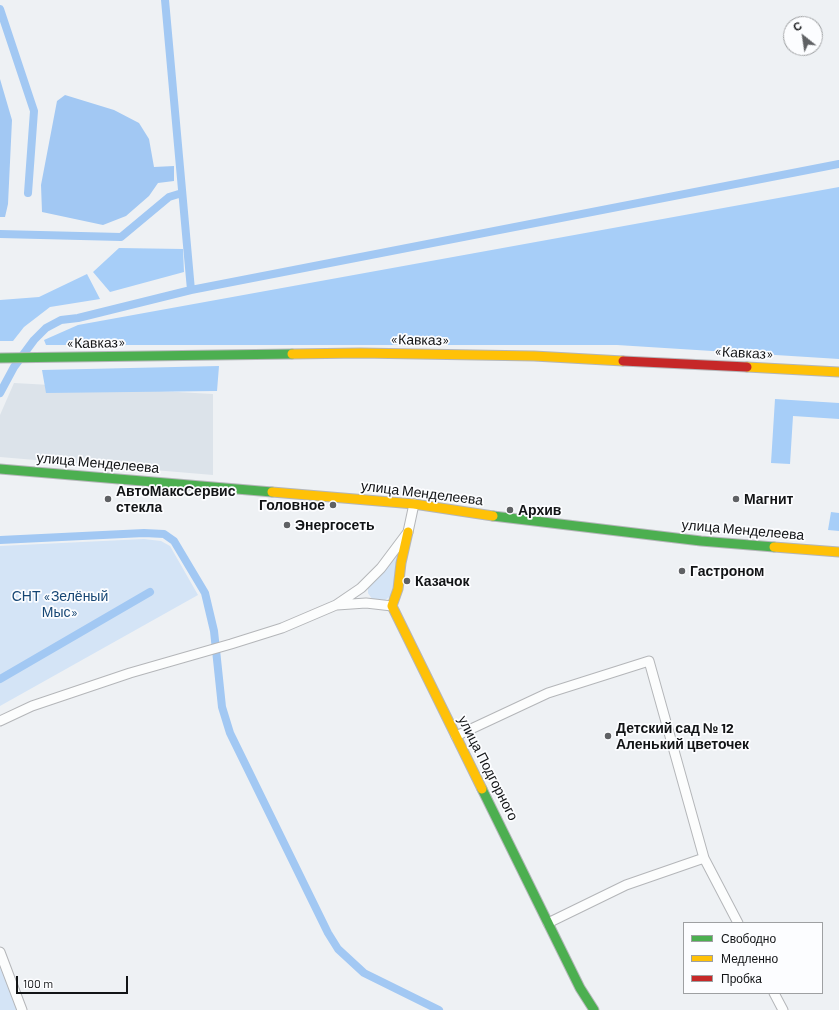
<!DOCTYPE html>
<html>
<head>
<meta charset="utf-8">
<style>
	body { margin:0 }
	#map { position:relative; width:839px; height:1010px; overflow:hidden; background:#eef1f4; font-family:Barlow,sans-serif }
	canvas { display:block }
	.legend { position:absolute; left:683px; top:922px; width:140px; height:72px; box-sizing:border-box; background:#fcfdff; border:1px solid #9ea0a2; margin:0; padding:5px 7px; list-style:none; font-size:12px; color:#121416 }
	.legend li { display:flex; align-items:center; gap:8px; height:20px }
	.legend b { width:20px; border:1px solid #9ea0a2 }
	.north { position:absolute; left:783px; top:16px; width:40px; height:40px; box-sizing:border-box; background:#fcfdff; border:1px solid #9ea0a2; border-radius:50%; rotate:330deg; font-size:11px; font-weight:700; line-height:16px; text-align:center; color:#121416 }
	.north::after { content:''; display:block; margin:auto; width:14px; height:18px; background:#5f6164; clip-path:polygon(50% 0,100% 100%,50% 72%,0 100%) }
	.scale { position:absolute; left:16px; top:976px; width:112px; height:18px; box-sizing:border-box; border:2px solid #121416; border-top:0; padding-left:5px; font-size:12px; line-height:14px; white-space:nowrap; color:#121416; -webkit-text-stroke:3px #fcfdff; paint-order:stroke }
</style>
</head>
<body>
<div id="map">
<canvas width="839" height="1010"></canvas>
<ul class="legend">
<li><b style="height:5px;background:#4caf50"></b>Свободно</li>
<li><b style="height:5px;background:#ffc107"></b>Медленно</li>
<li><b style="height:5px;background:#c62828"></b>Пробка</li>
</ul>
<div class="north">С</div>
<div class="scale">100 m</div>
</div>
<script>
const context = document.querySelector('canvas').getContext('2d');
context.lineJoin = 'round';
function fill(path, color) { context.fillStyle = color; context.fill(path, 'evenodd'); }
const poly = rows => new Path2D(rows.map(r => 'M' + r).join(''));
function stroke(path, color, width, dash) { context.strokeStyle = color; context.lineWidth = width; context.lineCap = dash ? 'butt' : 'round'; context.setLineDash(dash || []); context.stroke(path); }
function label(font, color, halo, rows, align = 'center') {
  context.font = font + ' Barlow,sans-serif'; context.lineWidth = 3.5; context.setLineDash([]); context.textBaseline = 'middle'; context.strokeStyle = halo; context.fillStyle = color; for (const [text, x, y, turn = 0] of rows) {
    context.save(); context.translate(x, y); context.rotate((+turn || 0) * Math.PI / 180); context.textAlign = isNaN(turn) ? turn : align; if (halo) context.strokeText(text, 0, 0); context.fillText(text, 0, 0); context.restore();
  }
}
fill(poly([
	[14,383,213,394,213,475,0,457,0,415]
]), '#dce3ea');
fill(poly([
	[144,539,161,541,170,546,198,595,0,706,0,546],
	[396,554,397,555,393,590,391,596,385,600,372,599,368,593,368,588],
	[0,967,18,1010,0,1010]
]), '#d4e4f6');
fill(poly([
	[839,187,839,359,617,345,46,345,44,340,78,325],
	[119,248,183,249,184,272,110,292,93,272],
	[87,274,100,299,50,307,24,327,13,341,0,341,0,300,39,297],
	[219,366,217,391,46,393,42,370],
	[775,399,839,403,839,419,793,416,790,464,771,463],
	[831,512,839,513,839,531,828,530]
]), '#a7cef8');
fill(poly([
	[0,79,12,120,8,204,5,217,0,217],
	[65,95,114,110,139,123,149,139,154,167,174,166,174,181,158,183,149,196,126,216,103,225,42,212,41,185,57,101]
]), '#a2c8f3');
stroke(poly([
	[165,0,191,290],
	[0,9,34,111,28,193],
	[0,234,121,237,169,197,182,193],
	[0,393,14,367,34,340,46,328,61,320,78,318,191,290,839,164],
	[0,540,144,533,164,534,174,541,205,593,214,631,222,707,230,733,328,933,338,949,364,973,439,1010],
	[0,679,150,592]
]), '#a2c8f3', 8);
const street = poly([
	[337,605,366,603,392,606],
	[0,721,32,706,130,673,231,644,282,628,336,605,361,588,381,568,408,532,414,504],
	[456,736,548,693,649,661,704,858,738,923],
	[548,923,626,885,704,858],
	[0,952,22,1010],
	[774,993,783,1010]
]);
const fast = poly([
	[0,358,292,354],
	[0,469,272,492],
	[493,516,701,541,774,547],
	[482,789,580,988,594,1010]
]);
const slow = poly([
	[292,354,360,353,534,356,623,361],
	[747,367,839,372],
	[272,492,414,504,493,516],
	[408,532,401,563,398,589,392,606,482,789],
	[774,547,839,552]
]);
const jam = poly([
	[623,361,747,367]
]);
stroke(street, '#b4b6b9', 11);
stroke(fast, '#b4b6b9', 11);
stroke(slow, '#b4b6b9', 11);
stroke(jam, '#b4b6b9', 11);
stroke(street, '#fcfdfd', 9);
stroke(fast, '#4caf50', 9);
stroke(slow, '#ffc107', 9);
stroke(jam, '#c62828', 9);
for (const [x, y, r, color] of [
	[108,499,4,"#5f6164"],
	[736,499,4,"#5f6164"],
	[333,505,4,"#5f6164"],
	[510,510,4,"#5f6164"],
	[287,525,4,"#5f6164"],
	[682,571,4,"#5f6164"],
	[407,581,4,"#5f6164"],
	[608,736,4,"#5f6164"]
]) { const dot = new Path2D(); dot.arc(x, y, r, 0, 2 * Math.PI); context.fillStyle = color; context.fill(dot); stroke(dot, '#fcfdff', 1.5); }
label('14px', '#121416', '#fcfdff', [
	["«Кавказ»",420,340,1],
	["«Кавказ»",96,343,-1],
	["«Кавказ»",744,353,3],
	["улица Менделеева",98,463,5],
	["улица Менделеева",422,493,7],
	["улица Менделеева",743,530,5],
	["улица Подгорного",488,768,63]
]);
label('bold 14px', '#121416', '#fcfdff', [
	["АвтоМаксСервис",116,491],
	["стекла",116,507],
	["Магнит",744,499],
	["Головное",325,505,"right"],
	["Архив",518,510],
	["Энергосеть",295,525],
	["Гастроном",690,571],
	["Казачок",415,581],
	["Детский сад № 12",616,728],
	["Аленький цветочек",616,744]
], 'left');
label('14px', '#164674', '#fcfdff', [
	["СНТ «Зелёный",60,596],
	["Мыс»",60,612]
]);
</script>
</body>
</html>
